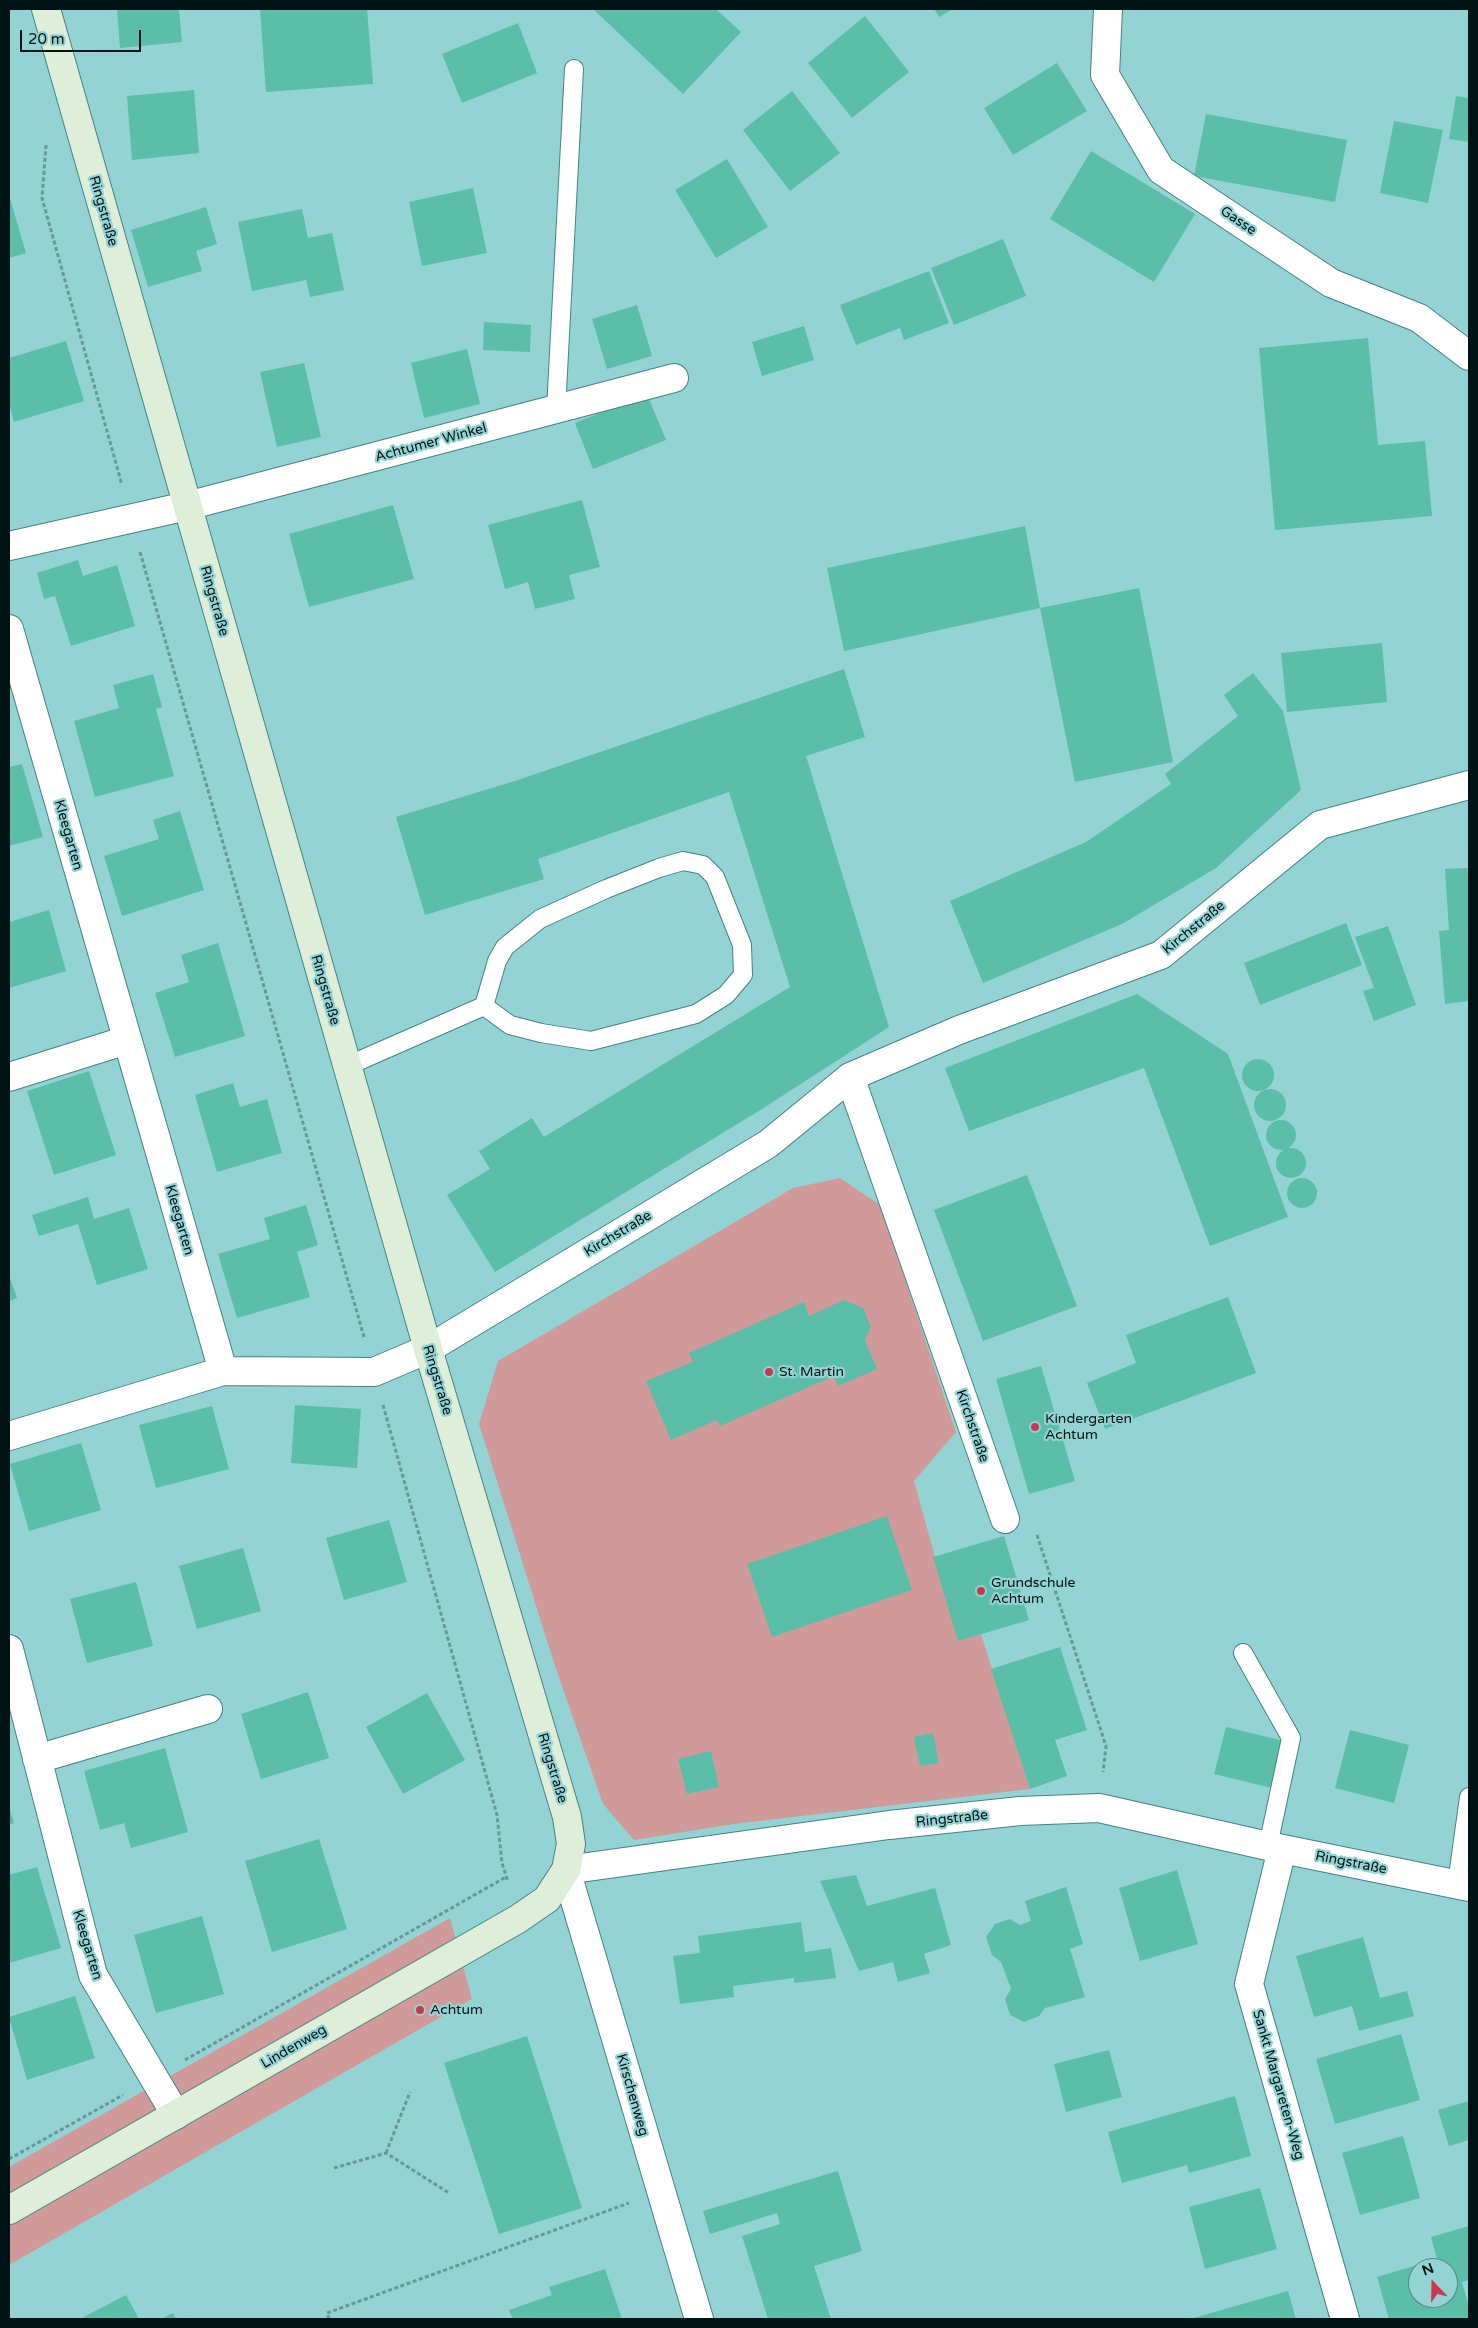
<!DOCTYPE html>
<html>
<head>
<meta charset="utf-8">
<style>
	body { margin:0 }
	#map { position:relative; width:1478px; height:2328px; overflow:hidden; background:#94d3d4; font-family:"Varela Round",sans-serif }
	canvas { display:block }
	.frame { position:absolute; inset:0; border:10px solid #001314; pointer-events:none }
	.north { position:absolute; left:1408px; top:2258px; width:50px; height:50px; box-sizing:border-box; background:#94d3d4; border:1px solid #598687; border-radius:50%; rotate:339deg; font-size:14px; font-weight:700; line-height:20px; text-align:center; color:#001314 }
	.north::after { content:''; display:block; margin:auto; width:18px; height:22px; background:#c9384c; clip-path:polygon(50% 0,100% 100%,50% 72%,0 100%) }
	.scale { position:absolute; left:20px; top:30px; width:121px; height:22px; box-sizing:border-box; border:2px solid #001314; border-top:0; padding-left:6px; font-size:15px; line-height:18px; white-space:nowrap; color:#001314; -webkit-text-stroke:4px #94d3d4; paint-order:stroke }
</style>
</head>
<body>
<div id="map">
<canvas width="1478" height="2328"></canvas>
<div class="frame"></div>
<div class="north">N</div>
<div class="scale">20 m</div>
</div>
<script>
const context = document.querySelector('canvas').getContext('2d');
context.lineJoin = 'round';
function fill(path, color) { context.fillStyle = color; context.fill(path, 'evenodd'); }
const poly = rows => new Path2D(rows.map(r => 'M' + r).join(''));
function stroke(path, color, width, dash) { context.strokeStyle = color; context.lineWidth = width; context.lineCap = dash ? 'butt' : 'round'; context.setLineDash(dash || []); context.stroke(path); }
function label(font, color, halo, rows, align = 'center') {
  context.font = font + ' "Varela Round",sans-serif'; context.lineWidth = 4.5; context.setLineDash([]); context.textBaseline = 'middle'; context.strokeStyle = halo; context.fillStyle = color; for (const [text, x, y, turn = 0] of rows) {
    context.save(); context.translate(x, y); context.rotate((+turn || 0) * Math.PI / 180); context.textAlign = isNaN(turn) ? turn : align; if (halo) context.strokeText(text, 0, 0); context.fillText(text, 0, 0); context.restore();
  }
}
fill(poly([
	[840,1178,880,1205,956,1432,914,1481,958,1640,981,1634,1030,1789,734,1824,634,1840,603,1804,554,1663,479,1424,498,1361,793,1188],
	[450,1918,472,1999,9,2265,9,2167]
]), '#d19a9a');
fill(poly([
	[117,9,179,9,182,42,120,48],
	[260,9,367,9,373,84,266,92],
	[593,9,716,9,741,32,683,94],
	[934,9,953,9,939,17],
	[865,16,909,72,852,118,808,63],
	[518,23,537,73,462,103,442,54],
	[1057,63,1087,111,1013,155,984,108],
	[194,90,199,153,132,160,127,96],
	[792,91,840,153,790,191,743,130],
	[1456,96,1469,98,1469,142,1449,139],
	[1206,114,1347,140,1335,202,1194,176],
	[1394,121,1443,130,1428,203,1380,193],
	[1091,151,1195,214,1154,282,1050,219],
	[727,159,768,227,716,258,675,190],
	[473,188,487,253,422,266,409,202],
	[9,195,26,253,9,258],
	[206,207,217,244,196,251,202,271,148,287,131,230],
	[302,209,308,238,332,233,344,290,310,297,306,280,252,291,238,222],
	[1003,239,1026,296,954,325,931,268],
	[929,271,949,323,904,340,900,328,856,345,840,305],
	[637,305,652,356,607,369,592,319],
	[484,322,531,325,530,352,483,350],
	[804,326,814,360,762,376,752,342],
	[1368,338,1378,445,1425,441,1432,516,1275,530,1259,348],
	[66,341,84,401,14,422,9,403,9,358],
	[467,349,480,404,424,418,411,363],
	[304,363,321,437,277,447,260,372],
	[647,394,666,440,593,469,575,423],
	[582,500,600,567,569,575,575,599,535,609,528,582,505,589,488,525],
	[393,505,414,579,309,607,289,534],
	[1025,526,1040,608,844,651,827,568],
	[78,560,83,576,117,565,135,626,71,646,55,596,44,599,37,573],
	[1139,588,1173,762,1075,782,1040,608],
	[1382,643,1387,702,1287,712,1281,653],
	[844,669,865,737,806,756,889,1027,762,1109,495,1272,447,1195,490,1169,479,1151,532,1118,544,1137,790,987,729,792,538,859,544,879,425,915,396,817,515,781],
	[1253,673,1283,711,1301,790,1216,868,1122,924,983,983,950,901,1086,842,1171,784,1165,774,1238,716,1224,695],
	[153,674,162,707,156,709,174,776,95,797,74,721,119,708,113,685],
	[22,764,43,837,9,846,9,767],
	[180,811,204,890,122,916,104,856,159,839,153,820],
	[1469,868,1469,1001,1445,1004,1439,931,1449,930,1445,869],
	[49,910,66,971,9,988,9,922],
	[1346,923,1362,965,1260,1005,1244,963],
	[1388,926,1416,1005,1374,1021,1363,991,1374,988,1355,937],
	[218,943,245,1036,175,1057,155,993,189,982,181,955],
	[1137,994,1228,1054,1288,1217,1210,1246,1144,1068,969,1131,945,1068],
	'1242 1075a16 16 0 1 1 32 0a16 16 0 1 1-32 0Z',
	[89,1071,116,1155,54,1175,27,1091],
	[233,1083,240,1107,267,1099,282,1153,217,1172,195,1095],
	'1254 1105a16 16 0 1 1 32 0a16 16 0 1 1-32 0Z',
	'1266 1135a15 15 0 1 1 30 0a15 15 0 1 1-30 0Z',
	'1276 1163a15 15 0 1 1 30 0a15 15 0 1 1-30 0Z',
	[1027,1175,1077,1306,983,1341,934,1210],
	'1287 1193a15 15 0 1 1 30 0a15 15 0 1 1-30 0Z',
	[88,1197,94,1219,129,1208,148,1269,97,1285,78,1224,39,1236,32,1215],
	[306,1205,318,1245,297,1252,310,1297,237,1318,218,1254,270,1239,264,1218],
	[9,1275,17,1298,9,1301],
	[1228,1297,1256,1373,1105,1429,1087,1383,1136,1363,1126,1335],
	[844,1300,863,1308,871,1327,865,1340,877,1369,838,1386,834,1376,720,1426,717,1420,671,1440,646,1381,693,1362,689,1353,804,1302,809,1316],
	[1041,1366,1075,1481,1029,1494,996,1379],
	[295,1405,361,1409,357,1468,291,1463],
	[212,1406,229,1469,156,1488,139,1425],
	[81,1443,101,1510,29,1531,10,1464],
	[887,1516,912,1590,772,1637,747,1564],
	[389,1520,407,1582,344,1600,326,1538],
	[1004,1536,1029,1620,958,1641,933,1557],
	[243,1548,261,1611,197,1629,179,1566],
	[136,1582,153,1646,87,1663,70,1599],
	[1060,1647,1087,1730,1055,1740,1067,1776,1030,1789,991,1669],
	[308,1692,329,1758,261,1779,241,1714],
	[427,1693,465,1760,403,1794,366,1727],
	[1226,1727,1284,1741,1272,1788,1214,1774],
	[1350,1730,1409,1745,1394,1803,1335,1788],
	[933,1733,939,1763,920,1766,914,1737],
	[165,1748,188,1832,131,1848,124,1823,100,1830,84,1771],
	[711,1751,719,1787,687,1794,678,1759],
	[9,1807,14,1823,9,1825],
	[319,1839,347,1929,272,1952,245,1861],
	[37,1867,61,1948,9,1963,9,1875],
	[1177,1870,1198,1944,1140,1961,1119,1888],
	[856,1875,867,1906,935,1888,951,1945,924,1954,930,1973,898,1982,893,1962,859,1971,820,1881],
	[1066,1887,1083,1944,1070,1949,1085,1997,1045,2008,1039,2016,1024,2022,1010,2015,1005,1999,1011,1989,1001,1962,992,1955,986,1937,995,1924,1010,1919,1020,1925,1031,1921,1025,1901],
	[202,1916,224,1994,156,2013,134,1935],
	[801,1922,805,1952,831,1948,836,1978,794,1983,794,1978,733,1986,734,1997,680,2004,673,1956,700,1953,698,1936],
	[1363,1937,1380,1998,1407,1991,1414,2016,1359,2031,1352,2006,1314,2017,1296,1956],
	[75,1996,95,2058,27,2080,9,2017],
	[1401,2034,1420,2100,1335,2124,1316,2059],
	[527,2036,582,2208,499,2234,444,2063],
	[1109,2050,1122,2097,1066,2112,1054,2064],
	[1235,2096,1251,2156,1189,2173,1187,2165,1122,2183,1108,2132],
	[1469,2101,1469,2140,1449,2146,1438,2110],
	[1403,2136,1420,2198,1360,2215,1342,2153],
	[838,2171,862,2251,814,2266,831,2319,768,2319,742,2236,780,2224,777,2213,710,2234,703,2211],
	[1260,2188,1277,2249,1205,2269,1189,2207],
	[1469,2226,1469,2280,1462,2282,1469,2307,1469,2319,1389,2319,1377,2277,1437,2259,1431,2237],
	[1418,2268,1448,2268,1448,2298,1418,2298],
	[605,2269,622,2319,513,2319,509,2310,552,2295,549,2287],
	[1288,2291,1296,2319,1190,2319],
	[126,2295,139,2319,80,2319],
	[173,2313,176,2319,161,2319]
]), '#5abea9');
const lane = poly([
	[556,410,574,69],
	[347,1066,484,1006,497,961,505,947,540,919,606,889,659,868,683,861,703,865,715,877,742,945,743,975,726,995,696,1014,591,1041,541,1033,510,1025,484,1006],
	[1243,1653,1291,1738,1268,1846],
	[1457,1884,1469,1797]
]);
const street = poly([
	[1108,9,1105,75,1161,170,1331,283,1419,318,1469,356],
	[9,546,187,506,674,378],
	[9,629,223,1371],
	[9,1077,127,1040],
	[850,1077,1005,1519],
	[9,1436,223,1371,374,1372,428,1349,768,1144,850,1077,959,1030,1161,955,1320,825,1469,785],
	[9,1649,93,1975,176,2115],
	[37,1759,208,1709],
	[1282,1849,1249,1984,1345,2319],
	[699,2319,566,1870,889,1825,1020,1811,1099,1808,1268,1846,1469,1887]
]);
const secondary = poly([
	[9,2210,518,1919,547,1899,566,1870,571,1844,567,1817,428,1349,46,9]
]);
stroke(lane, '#458283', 20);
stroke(street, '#458283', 30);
stroke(secondary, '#458283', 30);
stroke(poly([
	[46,145,42,198,122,485],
	[140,552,364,1337],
	[383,1405,497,1815,502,1863,508,1882],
	[1037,1535,1106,1746,1103,1772],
	[185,2060,506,1877],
	[386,2153,410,2092],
	[9,2159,123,2095],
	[334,2168,386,2153,449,2193],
	[329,2319,327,2313,629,2203]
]), '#679899', 3, [4, 2.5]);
stroke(lane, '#fff', 18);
stroke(street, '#fff', 28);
stroke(secondary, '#deeed9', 28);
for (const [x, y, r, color] of [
	[769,1372,5,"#c9384c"],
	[1035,1427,5,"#c9384c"],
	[981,1591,5,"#c9384c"],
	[420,2010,5,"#c9384c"]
]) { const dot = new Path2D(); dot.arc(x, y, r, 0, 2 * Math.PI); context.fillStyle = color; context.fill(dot); stroke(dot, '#94d3d4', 2); }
label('14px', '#001314', '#94d3d4', [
	["Ringstraße",103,211,74],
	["Gasse",1238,221,34],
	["Achtumer Winkel",431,443,-15],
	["Ringstraße",214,601,74],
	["Kleegarten",68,835,74],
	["Kirchstraße",1194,928,-39],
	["Ringstraße",325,990,74],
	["Kleegarten",179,1220,74],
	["Kirchstraße",618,1234,-31],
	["Ringstraße",437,1380,73],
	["Kirchstraße",972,1426,71],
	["Ringstraße",552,1768,73],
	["Ringstraße",952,1819,-6],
	["Ringstraße",1351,1863,11],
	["Kleegarten",87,1945,73],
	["Lindenweg",294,2047,-30],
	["Sankt Margareten-Weg",1278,2085,74],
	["Kirschenweg",632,2095,74]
]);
label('14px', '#001314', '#94d3d4', [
	["St. Martin",779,1372],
	["Kindergarten",1045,1419],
	["Achtum",1045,1435],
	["Grundschule",991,1583],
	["Achtum",991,1599],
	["Achtum",430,2010]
], 'left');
</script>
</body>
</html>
